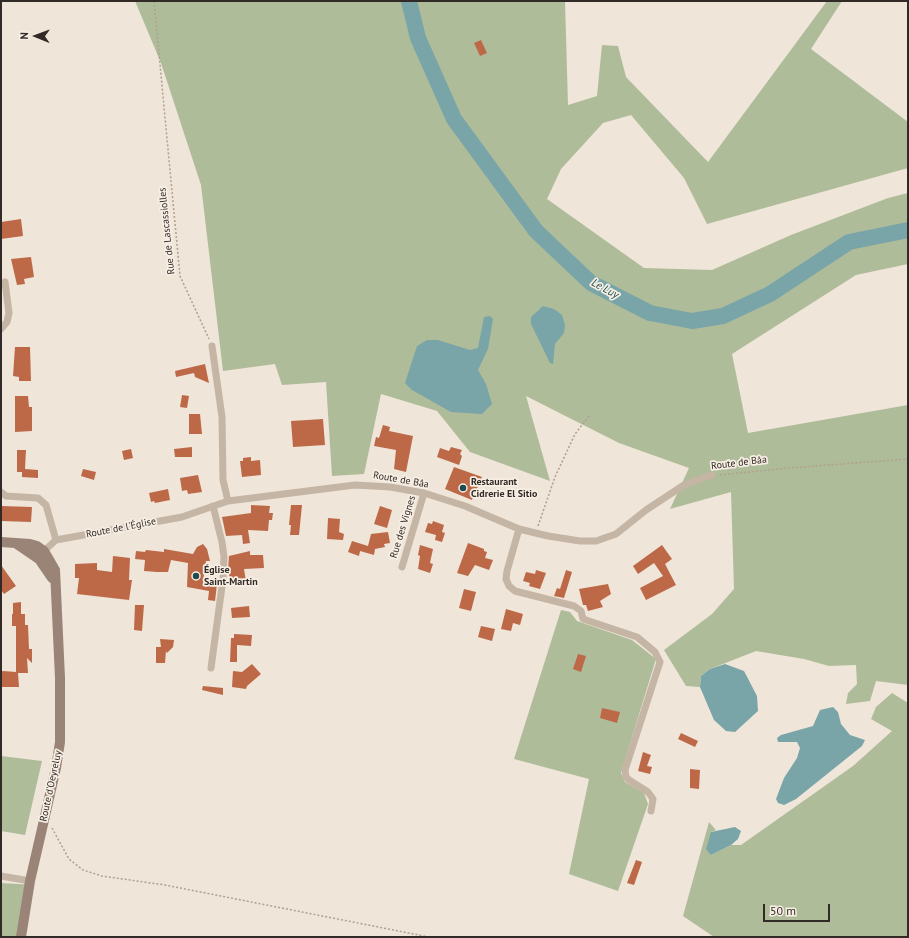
<!DOCTYPE html>
<html>
<head>
<meta charset="utf-8">
<style>
	body { margin:0 }
	#map { position:relative; width:909px; height:938px; overflow:hidden; background:#efe5d8; font-family:"PT Sans",sans-serif }
	canvas { display:block }
	.frame { position:absolute; inset:0; border:2px solid #322a26; pointer-events:none }
	.north { position:absolute; left:16px; top:16px; width:40px; height:40px; -webkit-text-stroke:3px #f7efe4; paint-order:stroke; rotate:271deg; font-size:11px; font-weight:700; line-height:16px; text-align:center; color:#322a26 }
	.north::after { content:''; display:block; margin:auto; width:14px; height:18px; background:#322a26; clip-path:polygon(50% 0,100% 100%,50% 72%,0 100%) }
	.scale { position:absolute; left:763px; top:904px; width:67px; height:18px; box-sizing:border-box; border:2px solid #322a26; border-top:0; padding-left:5px; font-size:12px; line-height:14px; white-space:nowrap; color:#322a26; -webkit-text-stroke:3px #f7efe4; paint-order:stroke }
</style>
</head>
<body>
<div id="map">
<canvas width="909" height="938"></canvas>
<div class="frame"></div>
<div class="north">N</div>
<div class="scale">50 m</div>
</div>
<script>
const context = document.querySelector('canvas').getContext('2d');
context.lineJoin = 'round';
function fill(path, color) { context.fillStyle = color; context.fill(path, 'evenodd'); }
const poly = rows => new Path2D(rows.map(r => 'M' + r).join(''));
function stroke(path, color, width, dash) { context.strokeStyle = color; context.lineWidth = width; context.lineCap = dash ? 'butt' : 'round'; context.setLineDash(dash || []); context.stroke(path); }
function label(font, color, halo, rows, align = 'center') {
  context.font = font + ' "PT Sans",sans-serif'; context.lineWidth = 3.5; context.setLineDash([]); context.textBaseline = 'middle'; context.strokeStyle = halo; context.fillStyle = color; for (const [text, x, y, turn = 0] of rows) {
    context.save(); context.translate(x, y); context.rotate((+turn || 0) * Math.PI / 180); context.textAlign = isNaN(turn) ? turn : align; if (halo) context.strokeText(text, 0, 0); context.fillText(text, 0, 0); context.restore();
  }
}
fill(poly([
	[135,1,565,1,568,105,597,96,602,45,618,46,626,77,708,162,827,1,842,1,811,49,908,122,908,168,707,224,684,178,631,115,603,123,561,169,547,199,644,268,712,270,791,235,888,198,908,193,908,264,856,275,732,354,748,433,908,405,908,685,876,681,870,701,846,704,848,693,857,684,856,665,829,666,804,659,756,651,710,669,701,676,700,687,686,686,664,650,712,614,734,589,731,492,670,509,689,468,619,443,526,396,550,481,470,452,437,411,381,394,364,474,332,476,326,382,282,385,275,364,223,371,201,185,161,63],
	[561,610,570,612,577,621,632,640,656,659,621,773,625,782,644,793,648,804,618,891,569,874,589,779,514,759],
	[892,693,908,703,908,937,714,937,683,916,709,822,716,830,711,832,711,855,731,845,741,845,853,766,892,731,871,719,876,707],
	[1,756,42,761,25,835,1,831],
	[1,883,34,885,25,937,1,937]
]), '#afbc99');
fill(poly([
	[543,306,554,309,562,315,565,325,564,333,555,344,553,364,550,363,531,324,531,317],
	[490,316,493,319,488,349,478,370,486,384,492,404,482,414,451,412,412,390,405,383,417,346,427,340,438,340,470,350,478,348,484,317],
	[725,664,744,671,757,696,758,711,735,732,726,731,714,720,700,687,701,676,710,669],
	[833,707,838,712,841,724,850,735,865,740,862,746,796,799,784,805,778,803,776,799,784,778,797,758,800,748,797,742,778,742,777,738,781,735,813,726,820,710],
	[735,827,741,831,738,839,731,845,711,855,706,849,711,832]
]), '#79a5a9');
stroke(poly([
	[409,1,418,38,454,119,536,231,591,283,650,313,692,321,723,316,770,294,849,242,908,230]
]), '#79a5a9', 16);
fill(poly([
	[481,40,487,53,480,56,474,43],
	[21,219,23,236,1,239,1,222],
	[31,257,34,277,24,279,25,284,17,285,11,259],
	[15,347,30,347,31,381,19,381,19,377,13,376],
	[205,364,209,383,195,377,194,373,176,377,175,371],
	[182,395,189,396,187,408,180,407],
	[15,396,28,396,29,407,32,407,32,431,15,432],
	[189,414,200,414,202,434,189,434],
	[323,419,325,445,293,447,291,421],
	[383,425,390,427,389,431,413,436,406,472,394,469,396,450,374,446,376,437,379,438],
	[192,447,192,457,175,457,174,449],
	[451,447,462,450,460,454,462,456,459,465,437,457,440,448,449,451],
	[131,449,133,458,124,460,122,451],
	[17,450,26,450,25,469,38,470,38,478,22,477,22,472,17,472],
	[251,457,251,461,260,460,261,475,242,477,240,461,243,461,243,458],
	[454,467,482,477,472,500,445,489],
	[83,469,96,472,94,480,81,476],
	[198,475,202,492,188,494,187,490,182,491,180,478],
	[168,489,170,500,155,503,154,501,151,502,149,493],
	[251,505,270,506,269,513,273,513,272,520,269,520,268,531,248,530,250,543,243,544,242,535,226,536,222,517,251,513],
	[291,505,302,505,299,535,290,535,291,525,289,525],
	[1,506,32,507,31,522,1,521],
	[380,506,392,510,387,528,374,524],
	[328,518,340,519,339,532,344,534,343,540,327,539],
	[433,521,444,525,442,532,445,533,442,542,435,540,436,535,425,532,428,523,432,524],
	[388,532,390,543,384,544,385,547,375,549,374,555,360,551,359,556,348,552,352,541,368,546,371,534],
	[468,543,484,549,484,551,487,552,485,558,493,560,489,570,475,565,468,576,457,573],
	[203,544,207,549,210,561,206,561,203,581,217,584,215,601,208,600,209,591,187,587,188,563,171,560,168,572,157,572,144,571,145,560,135,559,136,551,145,552,146,550,164,552,164,549,193,554,197,547],
	[420,545,433,549,431,558,430,563,433,564,430,573,418,569,420,556,418,555],
	[662,545,672,559,665,564,676,585,646,600,640,588,663,576,654,563,638,574,633,566],
	[250,551,250,555,263,555,264,568,244,569,246,581,231,584,228,570,229,556],
	[113,556,130,558,129,580,132,580,129,600,77,594,79,578,75,578,75,564,97,563,97,570,112,572],
	[1,565,16,586,4,594,1,590],
	[536,570,546,573,540,589,529,586,530,583,523,581,526,572,535,574],
	[566,570,572,572,564,598,554,596,557,588,560,589],
	[608,584,611,594,600,601,603,607,588,611,586,605,583,605,579,589],
	[464,589,476,592,471,611,459,608],
	[21,602,21,614,25,614,25,625,28,625,29,649,32,649,32,663,27,658,28,673,18,673,19,687,1,687,1,672,3,671,16,672,16,626,12,626,12,614,13,614,13,603],
	[135,605,144,605,142,631,134,630],
	[249,606,250,617,232,618,231,608],
	[506,609,523,614,520,625,513,623,511,631,501,629],
	[481,626,495,629,492,641,478,637],
	[234,634,252,635,251,646,237,645,237,662,230,662,231,638,234,638],
	[160,639,174,640,173,647,167,653,166,651,165,663,156,663,156,647,161,647],
	[578,654,586,656,581,672,573,669],
	[252,664,261,674,247,686,246,689,232,687,233,671,242,672],
	[203,686,223,688,223,695,202,690],
	[602,708,620,712,617,723,600,718],
	[681,733,698,741,695,747,678,739],
	[643,752,651,755,647,766,652,767,650,774,638,771],
	[690,769,700,770,699,789,690,788],
	[636,860,642,862,634,885,627,883]
]), '#bd6948');
stroke(poly([
	[154,1,180,276,209,339],
	[720,475,788,468,908,459],
	[538,526,555,477,575,434,589,416],
	[52,828,69,859,83,870,102,876,165,885,429,937]
]), '#b19f90', 1.5, [2, 2]);
stroke(poly([
	[1,329,7,322,9,313,5,282],
	[212,346,222,417,223,480,228,501],
	[1,492,6,496,38,498,46,505,56,540],
	[519,529,507,571,506,579,509,586,515,591,574,606,581,611,583,619,637,637,655,652,660,662,625,770,626,777,629,780,648,792,653,799,651,811],
	[44,551,56,540,182,517,228,501,355,485,390,487,424,493,465,506,519,529,548,536,580,541,596,541,616,534,646,510,684,485,712,475],
	[402,567,424,493],
	[211,668,223,579,224,557,222,542,213,506],
	[1,876,30,881]
]), '#c5b5a5', 7);
stroke(poly([
	[1,542,30,544,37,546,44,551,55,570,60,678,60,742,56,768,30,881,21,937],
	[17,544,39,559,52,578]
]), '#998477', 10);
for (const [x, y, r, color] of [
	[463,488,4,"#1f4b50"],
	[196,576,4,"#1f4b50"]
]) { const dot = new Path2D(); dot.arc(x, y, r, 0, 2 * Math.PI); context.fillStyle = color; context.fill(dot); stroke(dot, '#f7efe4', 1.5); }
label('10px', '#322a26', '#f7efe4', [
	["Rue de Lascassiolles",167,231,-96],
	["Route de Bâa",739,463,-7],
	["Route de Bâa",401,480,10],
	["Rue des Vignes",403,527,-73],
	["Route de l'Église",121,528,-11],
	["Route d'Oeyreluy",51,786,-78]
]);
label('bold 10px', '#322a26', '#f7efe4', [
	["Restaurant",471,482],
	["Cidrerie El Sitio",471,494],
	["Église",204,570],
	["Saint-Martin",204,582]
], 'left');
label('italic 11px', '#1f4b50', '#f7efe4', [
	["Le Luy",605,289,29]
]);
</script>
</body>
</html>
